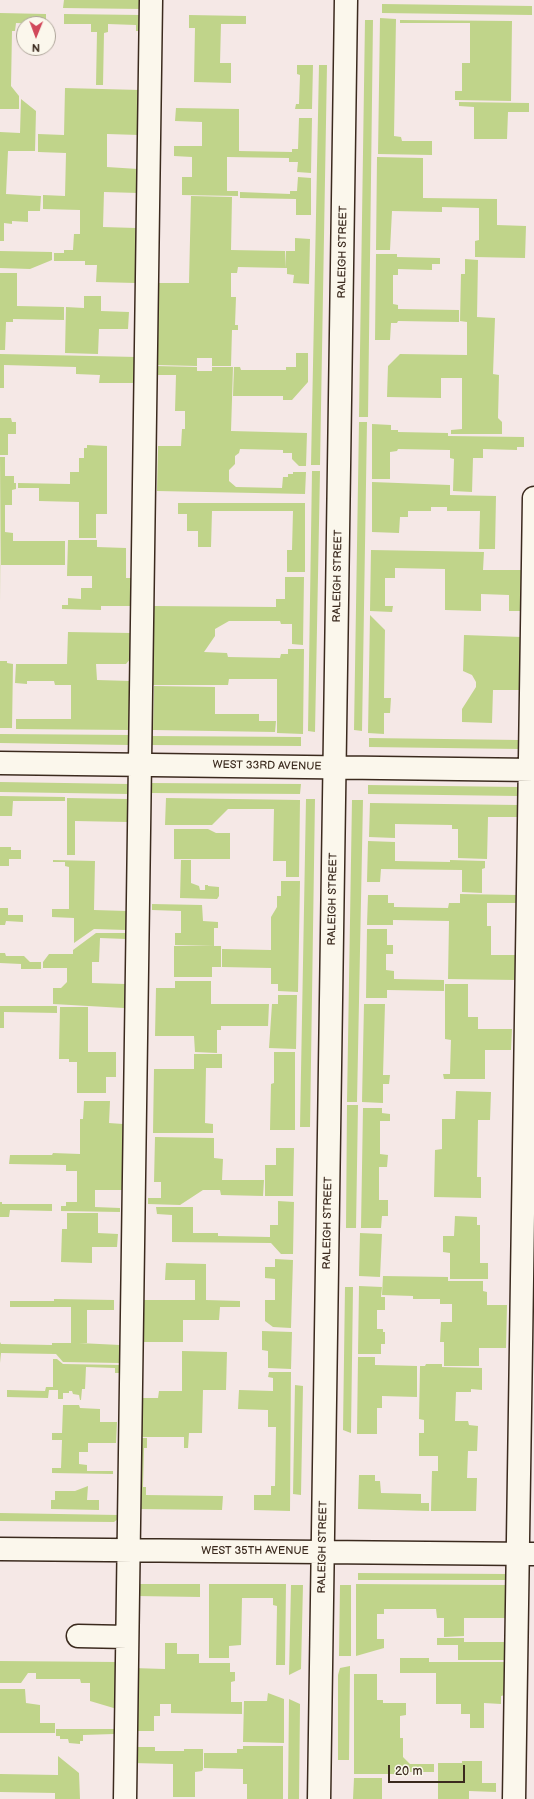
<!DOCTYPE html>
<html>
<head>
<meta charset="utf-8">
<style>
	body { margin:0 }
	#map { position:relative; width:534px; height:1799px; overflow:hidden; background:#f5e8e6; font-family:"Balsamiq Sans",sans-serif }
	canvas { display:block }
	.north { position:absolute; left:16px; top:16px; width:40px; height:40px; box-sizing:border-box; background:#fbf7ec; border:1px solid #aea59a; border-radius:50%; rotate:181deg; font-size:11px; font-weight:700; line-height:16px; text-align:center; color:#3b2a1e }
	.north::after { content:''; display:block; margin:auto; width:14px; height:18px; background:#d1495b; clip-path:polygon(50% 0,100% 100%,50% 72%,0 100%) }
	.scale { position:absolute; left:388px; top:1765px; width:77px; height:18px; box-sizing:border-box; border:2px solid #3b2a1e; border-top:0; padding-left:5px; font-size:12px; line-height:14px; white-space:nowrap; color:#3b2a1e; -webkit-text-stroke:3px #fbf7ec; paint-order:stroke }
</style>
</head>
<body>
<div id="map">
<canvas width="534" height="1799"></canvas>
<div class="north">N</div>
<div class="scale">20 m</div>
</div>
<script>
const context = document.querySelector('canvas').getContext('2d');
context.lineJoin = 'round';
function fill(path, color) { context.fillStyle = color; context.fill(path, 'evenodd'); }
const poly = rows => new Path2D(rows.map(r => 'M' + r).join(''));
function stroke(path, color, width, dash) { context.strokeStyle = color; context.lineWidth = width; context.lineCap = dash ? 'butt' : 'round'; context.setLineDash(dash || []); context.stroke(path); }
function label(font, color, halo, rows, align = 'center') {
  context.font = font + ' "Balsamiq Sans",sans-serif'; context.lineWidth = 3.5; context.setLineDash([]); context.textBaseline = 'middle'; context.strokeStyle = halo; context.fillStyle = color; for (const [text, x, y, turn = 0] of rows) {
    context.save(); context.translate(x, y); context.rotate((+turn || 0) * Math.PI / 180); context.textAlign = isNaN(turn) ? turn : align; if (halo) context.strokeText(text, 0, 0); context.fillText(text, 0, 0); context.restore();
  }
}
fill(poly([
	[64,0,142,0,142,9,63,8],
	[382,4,532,6,532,15,382,13],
	[0,13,46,14,46,24,16,23,15,31,12,31,11,86,19,96,19,109,0,109],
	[64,14,141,15,141,31,136,31,136,25,108,24,108,32,104,33,103,85,96,85,97,32,91,32,91,24,64,24],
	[189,15,246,16,246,24,221,24,220,63,231,63,231,83,194,82,195,28,189,28],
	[380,18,396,19,394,136,401,137,402,141,432,141,432,155,378,154],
	[365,20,373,20,368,417,359,417],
	[400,20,512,21,511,101,455,100,455,91,462,91,462,63,470,63,470,23,400,23],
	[297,65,313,65,312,109,295,109,296,104,299,104,300,75,297,74],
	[319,65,327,65,320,465,311,465],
	[65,88,140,90,139,135,107,134,107,167,138,169,138,193,104,192,103,227,136,228,135,283,96,282,97,265,85,265,85,261,54,261,54,253,64,253,64,250,73,250,74,234,80,234,80,210,43,209,43,195,65,196,66,153,38,152,38,134,64,135],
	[21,99,36,111,35,151,8,151,6,194,41,196,40,211,28,211,28,222,12,221,12,224,4,223,4,241,0,241,0,132,20,133],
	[459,102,529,103,529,112,508,112,507,139,474,139,474,107,459,106],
	[176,108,239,109,239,151,292,152,292,149,298,149,299,118,312,118,311,173,297,172,298,162,289,162,289,158,227,157,227,191,238,191,238,196,182,195,182,177,192,177,192,157,174,156,174,146,202,146,202,122,175,121],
	[377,157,423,158,423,198,497,199,497,225,526,226,525,258,475,257,475,241,479,240,479,208,442,207,442,212,392,211,390,250,376,250],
	[298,177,311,178,311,215,296,215,296,199,240,198,240,192,290,194,290,191,297,191],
	[191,196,232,197,231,250,285,251,285,268,238,267,237,273,231,273,231,297,236,297,235,325,238,325,238,330,232,330,231,366,212,366,212,358,197,358,197,366,157,365,158,283,189,283],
	[295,238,310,239,309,284,293,283,294,275,287,274,287,268,285,268,286,251,295,251],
	[0,251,52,252,52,260,30,269,0,268],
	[376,254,397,254,397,257,440,258,440,264,432,264,432,270,398,269,398,275,393,275,393,304,398,305,398,309,459,310,459,322,398,321,397,323,391,323,390,340,375,340],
	[465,259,478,260,477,317,495,318,493,374,499,375,498,418,502,422,502,434,451,434,451,430,462,429,462,378,441,378,441,398,387,397,388,366,400,354,467,355,467,322,460,321,461,274,465,274],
	[0,273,17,273,17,306,64,307,64,320,13,319,13,322,6,322,5,350,0,350],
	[84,296,101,296,101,311,129,312,128,329,99,329,98,354,65,353,66,307,84,308],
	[296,353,308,353,308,382,292,400,283,400,283,396,233,396,234,367,240,367,241,370,286,370,286,367,296,367],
	[0,354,137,357,136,383,99,383,100,375,76,374,76,367,4,365,4,388,0,388],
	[155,366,197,367,197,371,212,371,212,367,233,367,231,431,307,433,306,466,299,466,292,459,292,453,283,453,283,450,240,449,239,453,235,456,235,464,229,470,229,481,236,487,282,488,283,477,288,477,288,474,293,474,293,472,306,472,305,494,157,491,158,446,181,446,182,429,185,429,185,411,175,411,176,375,155,375],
	[0,418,11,418,12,422,16,422,16,434,8,434,8,455,0,455],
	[359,422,367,422,362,731,354,730],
	[372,424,391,425,391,430,398,430,398,432,448,433,448,436,524,437,524,447,517,447,517,450,483,449,483,458,473,458,472,492,453,491,454,459,450,458,450,450,398,449,397,451,390,452,390,479,372,479],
	[87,445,107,446,107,514,96,514,96,538,79,538,79,502,39,501,39,488,18,488,18,483,70,484,70,472,79,472,79,458,84,458,84,448,87,448],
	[0,457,5,457,5,476,14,476,14,483,16,483,16,489,12,490,12,505,5,505,5,532,13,533,13,541,65,541,65,565,1,565,1,602],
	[312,471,320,471,315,732,308,731],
	[372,482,450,485,450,495,496,496,495,549,479,549,480,511,447,511,447,507,431,507,431,511,408,511,408,517,400,517,399,533,372,532],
	[178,503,305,503,305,572,287,572,287,550,292,550,293,511,212,511,211,547,198,547,198,531,187,531,187,514,178,514],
	[68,540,97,540,97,547,126,548,126,578,131,578,130,606,101,606,101,610,62,609,62,605,68,605,68,598,81,599,81,588,92,588,92,576,67,576],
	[371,550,484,552,483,570,523,570,522,611,509,611,509,595,481,594,481,611,445,610,445,569,395,568,395,578,385,578,385,606,393,606,392,612,370,611],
	[285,577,304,577,303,645,292,644,292,624,281,624,280,621,229,621,215,629,215,636,204,652,227,653,228,657,280,658,281,654,288,654,288,649,304,649,303,734,277,733,277,679,229,679,228,685,152,685,153,606,276,607,276,599,285,599],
	[370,615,385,630,384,698,391,698,390,713,384,713,384,734,368,733],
	[68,632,131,633,131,658,126,664,96,664,97,680,131,681,131,730,16,729,16,719,71,719,71,685,55,685,54,681,27,681,27,684,15,683,16,664,67,664],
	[464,635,522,637,520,690,493,690,492,723,462,722,462,709,476,687,476,682,472,675,463,671],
	[0,661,7,661,7,663,13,664,12,728,0,728],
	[154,686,215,687,215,714,259,714,259,721,276,721,275,732,153,730],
	[0,734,130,735,129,745,0,743],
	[151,736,301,737,301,746,151,745],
	[369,738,519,740,519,749,369,747],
	[0,782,129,784,129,794,0,792],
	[150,783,301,784,300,794,150,793],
	[368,785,518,787,518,796,368,794],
	[0,796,65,797,65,801,13,801,12,816,0,816],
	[67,798,128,799,128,822,75,821,75,855,67,855],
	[166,798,300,800,299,877,286,877,286,861,273,861,274,809,228,809,212,825,165,825],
	[306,799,315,799,310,1127,300,1127],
	[352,800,363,800,357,1102,347,1102],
	[370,803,518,805,518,817,488,817,487,859,458,858,458,829,452,829,452,825,395,824,395,838,369,837],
	[174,829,208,829,216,833,230,833,230,859,174,859],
	[368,841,395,842,395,861,450,862,450,860,485,861,485,868,482,869,482,893,462,892,462,870,381,869,380,882,367,882],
	[0,847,11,847,11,850,21,850,21,859,9,859,9,866,0,866],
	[53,860,95,861,94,910,127,911,126,930,94,929,74,943,74,918,52,917,52,909,69,909,69,867,65,866,65,862,53,862],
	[181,860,191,860,191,883,199,886,200,890,205,890,205,885,208,885,208,886,219,887,219,896,217,899,180,898],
	[281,881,300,881,298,992,278,991,278,984,271,984,271,968,222,967,222,949,271,950,271,917,277,907,277,896,281,896],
	[460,894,517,895,517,903,487,903,487,926,491,926,491,955,516,955,516,980,448,979,449,921,393,920,393,925,367,925,368,895,388,895,388,903,394,903,394,907,448,908,449,903,460,903],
	[152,904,202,905,203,921,218,922,218,928,214,928,214,946,175,945,175,933,181,933,181,911,152,910],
	[0,908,8,908,8,915,23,915,23,922,6,921,5,925,0,925],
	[367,929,387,929,387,945,393,945,393,954,386,954,386,970,394,971,394,979,444,980,444,991,387,990,387,998,366,998],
	[96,933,126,933,126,939,100,938,99,962,92,962,92,983,125,984,124,1008,53,1004,53,988,61,988,67,982,67,968,43,968,43,962,49,954,73,954,73,950],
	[174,946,221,946,221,967,212,967,212,977,174,977],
	[0,953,5,953,6,956,24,956,30,962,41,962,41,969,21,969,21,964,0,963],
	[175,981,211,981,211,1004,269,1004,268,1026,221,1026,221,1030,217,1030,217,1053,195,1052,194,1036,155,1036,156,988,175,988],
	[445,984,468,984,468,1017,478,1017,478,1029,512,1029,511,1050,485,1050,485,1079,444,1079,443,1074,450,1074,451,1040,445,1039],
	[278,995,297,995,296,1049,269,1048,272,1004,278,1004],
	[364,1004,385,1004,383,1075,390,1075,389,1084,383,1084,383,1103,362,1102],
	[0,1006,57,1006,57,1013,4,1012,4,1028,0,1028],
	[60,1007,88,1007,88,1052,116,1052,116,1077,106,1077,106,1093,77,1093,77,1062,69,1062,69,1059,59,1059],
	[274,1052,295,1052,295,1130,270,1130,271,1084,274,1083],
	[194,1054,222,1054,222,1068,206,1068,205,1123,213,1124,213,1133,153,1133,154,1069,194,1069],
	[456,1091,491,1092,490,1120,478,1120,477,1177,481,1177,481,1198,434,1197,435,1150,442,1149,442,1119,455,1119],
	[84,1101,110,1101,109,1123,123,1124,122,1190,95,1190,95,1207,120,1208,120,1212,61,1211,61,1206,66,1206,66,1202,77,1202,77,1171,66,1171,66,1165,9,1164,10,1155,52,1155,53,1153,80,1154,80,1119,83,1119],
	[347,1105,358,1105,356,1228,346,1228],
	[363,1108,382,1108,382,1113,390,1114,390,1121,380,1121,380,1154,388,1155,387,1167,379,1167,379,1200,388,1200,388,1216,382,1216,381,1228,361,1228],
	[155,1137,214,1138,214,1158,223,1159,222,1180,264,1180,263,1196,221,1195,220,1190,203,1190,180,1205,148,1204,148,1198,161,1198,161,1182,154,1182],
	[276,1148,294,1148,293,1196,265,1196,265,1165,276,1165],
	[278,1201,294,1202,293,1254,281,1254,271,1243,172,1242,172,1215,157,1214,156,1207,193,1207,193,1233,218,1233,218,1236,270,1237,270,1225,278,1225],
	[0,1202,2,1202,2,1204,52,1204,52,1211,10,1210,9,1217,0,1217],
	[67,1213,98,1213,98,1233,118,1234,117,1247,92,1247,92,1263,61,1262,62,1229,67,1229],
	[455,1216,477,1217,477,1225,480,1225,480,1263,488,1263,488,1279,450,1279,450,1253,443,1252,443,1236,454,1236],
	[360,1233,382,1234,380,1277,359,1276],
	[275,1259,293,1260,291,1328,273,1327,265,1321,265,1300,275,1300,275,1279,265,1278,265,1267,275,1267],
	[166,1263,206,1264,206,1300,240,1301,240,1307,220,1307,219,1320,183,1320,183,1342,143,1342,144,1300,195,1300,195,1280,165,1280],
	[383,1276,448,1277,448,1281,483,1281,483,1291,487,1292,487,1305,507,1305,506,1348,479,1348,479,1366,444,1366,444,1342,440,1342,441,1322,452,1322,452,1304,440,1304,440,1299,413,1299,413,1296,382,1295],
	[359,1286,382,1287,381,1297,385,1297,385,1310,377,1310,377,1329,383,1329,383,1332,385,1332,385,1344,381,1344,381,1354,358,1354],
	[345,1287,353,1287,351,1433,343,1430],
	[54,1299,114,1300,114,1310,87,1310,87,1343,79,1343,120,1345,120,1363,63,1362,56,1354,1,1353,0,1363,0,1342,1,1344,52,1345,52,1343,71,1343,71,1307,10,1307,10,1301,54,1301],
	[262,1331,292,1332,291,1369,268,1368,268,1351,262,1350],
	[182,1351,227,1352,226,1390,203,1390,202,1433,189,1433,188,1448,184,1448,184,1437,141,1437,141,1398,158,1398,159,1391,182,1391],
	[358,1357,375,1357,375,1365,417,1366,417,1397,382,1396,382,1408,377,1408,377,1434,357,1434],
	[53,1359,57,1359,63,1364,121,1365,120,1373,115,1373,115,1368,86,1367,85,1389,82,1389,81,1400,80,1400,79,1395,73,1394,72,1391,69,1391,69,1393,63,1393,63,1399,58,1399,58,1390,49,1390,48,1398,7,1397,7,1390,45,1391,46,1387,53,1387],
	[426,1364,442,1364,442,1367,482,1368,482,1390,471,1389,471,1392,456,1392,455,1421,468,1421,469,1425,478,1426,477,1451,468,1451,467,1478,477,1478,476,1511,431,1511,432,1471,438,1471,438,1456,419,1456,419,1433,424,1433,424,1420,419,1419,420,1366,425,1366],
	[269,1372,291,1372,290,1511,254,1510,254,1495,271,1495,271,1486,275,1486,276,1427,268,1427,268,1410,238,1409,239,1390,273,1391,273,1378,268,1377],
	[295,1385,303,1386,301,1495,293,1494],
	[63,1405,79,1405,80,1408,100,1409,100,1422,117,1422,116,1443,88,1443,88,1452,79,1452,79,1464,87,1465,87,1471,113,1471,113,1474,52,1473,52,1468,61,1468,62,1440,52,1440,52,1433,62,1433],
	[139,1438,147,1438,147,1448,144,1448,143,1487,146,1487,146,1495,223,1496,222,1510,139,1509],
	[359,1475,375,1475,375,1481,380,1481,381,1493,421,1494,421,1503,429,1503,429,1511,358,1509],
	[88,1486,87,1500,99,1500,99,1510,51,1509,51,1500,55,1500,55,1491,75,1491],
	[0,1513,118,1515,118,1519,114,1522,0,1521],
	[358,1573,506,1574,506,1580,358,1580],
	[136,1584,200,1584,200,1597,136,1596],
	[209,1584,286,1584,285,1665,276,1665,277,1606,273,1605,273,1598,242,1598,241,1645,229,1646,229,1658,209,1658],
	[356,1584,507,1585,507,1618,464,1618,464,1636,444,1637,444,1618,437,1618,436,1609,384,1609,384,1614,377,1614,377,1639,384,1639,384,1648,356,1656],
	[291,1585,303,1585,301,1669,289,1675],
	[340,1585,351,1585,351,1656,339,1656],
	[437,1638,464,1638,464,1642,504,1642,504,1660,458,1660,458,1645,437,1645],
	[165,1643,177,1643,177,1654,199,1654,199,1663,230,1663,230,1672,235,1672,235,1681,231,1682,231,1702,242,1702,242,1714,171,1713,171,1704,160,1704,160,1716,154,1716,154,1731,133,1731,133,1668,165,1669],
	[400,1658,429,1658,429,1662,506,1662,505,1695,501,1696,501,1704,484,1703,484,1728,470,1728,470,1714,461,1714,461,1704,436,1704,436,1673,400,1673],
	[0,1661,117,1662,117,1709,90,1701,90,1683,81,1683,80,1679,36,1679,36,1673,28,1673,21,1683,0,1683],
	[350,1666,349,1760,338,1760,338,1675,340,1668],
	[354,1674,377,1674,377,1700,383,1700,383,1703,406,1703,406,1715,400,1716,400,1738,403,1738,403,1757,410,1764,434,1764,434,1772,403,1772,402,1774,354,1774],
	[0,1689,25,1689,26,1703,40,1705,40,1723,55,1723,55,1733,0,1733],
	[268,1693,284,1699,284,1743,243,1742,244,1701,267,1701],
	[289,1699,300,1704,299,1799,288,1799],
	[56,1729,115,1729,114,1734,83,1735,83,1741,80,1741,80,1744,69,1743,68,1739,60,1739,60,1736,56,1736],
	[243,1746,283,1746,283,1799,247,1799,247,1784,243,1784,243,1769,204,1768,204,1753,237,1753,237,1749,243,1749],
	[133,1747,155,1747,155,1751,184,1751,184,1749,203,1749,203,1769,202,1771,195,1772,195,1797,173,1797,173,1764,133,1763],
	[58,1756,79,1773,80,1799,55,1799,55,1793,0,1792,0,1774,58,1775],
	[462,1761,482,1761,482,1783,496,1783,496,1792,469,1791,469,1799,438,1799,438,1763,462,1763],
	[354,1778,382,1778,382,1799,353,1799]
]), '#c0d48a');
const minor = poly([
	[0,763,534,770],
	[0,1549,534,1554],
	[78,1636,127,1637],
	[125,1799,151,0],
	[319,1799,346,0],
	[514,1799,534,498]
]);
stroke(minor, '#3b2a1e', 25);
stroke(minor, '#fbf7ec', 22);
label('11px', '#3b2a1e', '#fbf7ec', [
	["RALEIGH STREET",343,252,-89],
	["RALEIGH STREET",338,576,-89],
	["WEST 33RD AVENUE",267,766,1],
	["RALEIGH STREET",333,899,-89],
	["RALEIGH STREET",328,1223,-89],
	["RALEIGH STREET",323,1547,-89],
	["WEST 35TH AVENUE",255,1551]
]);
</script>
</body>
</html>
